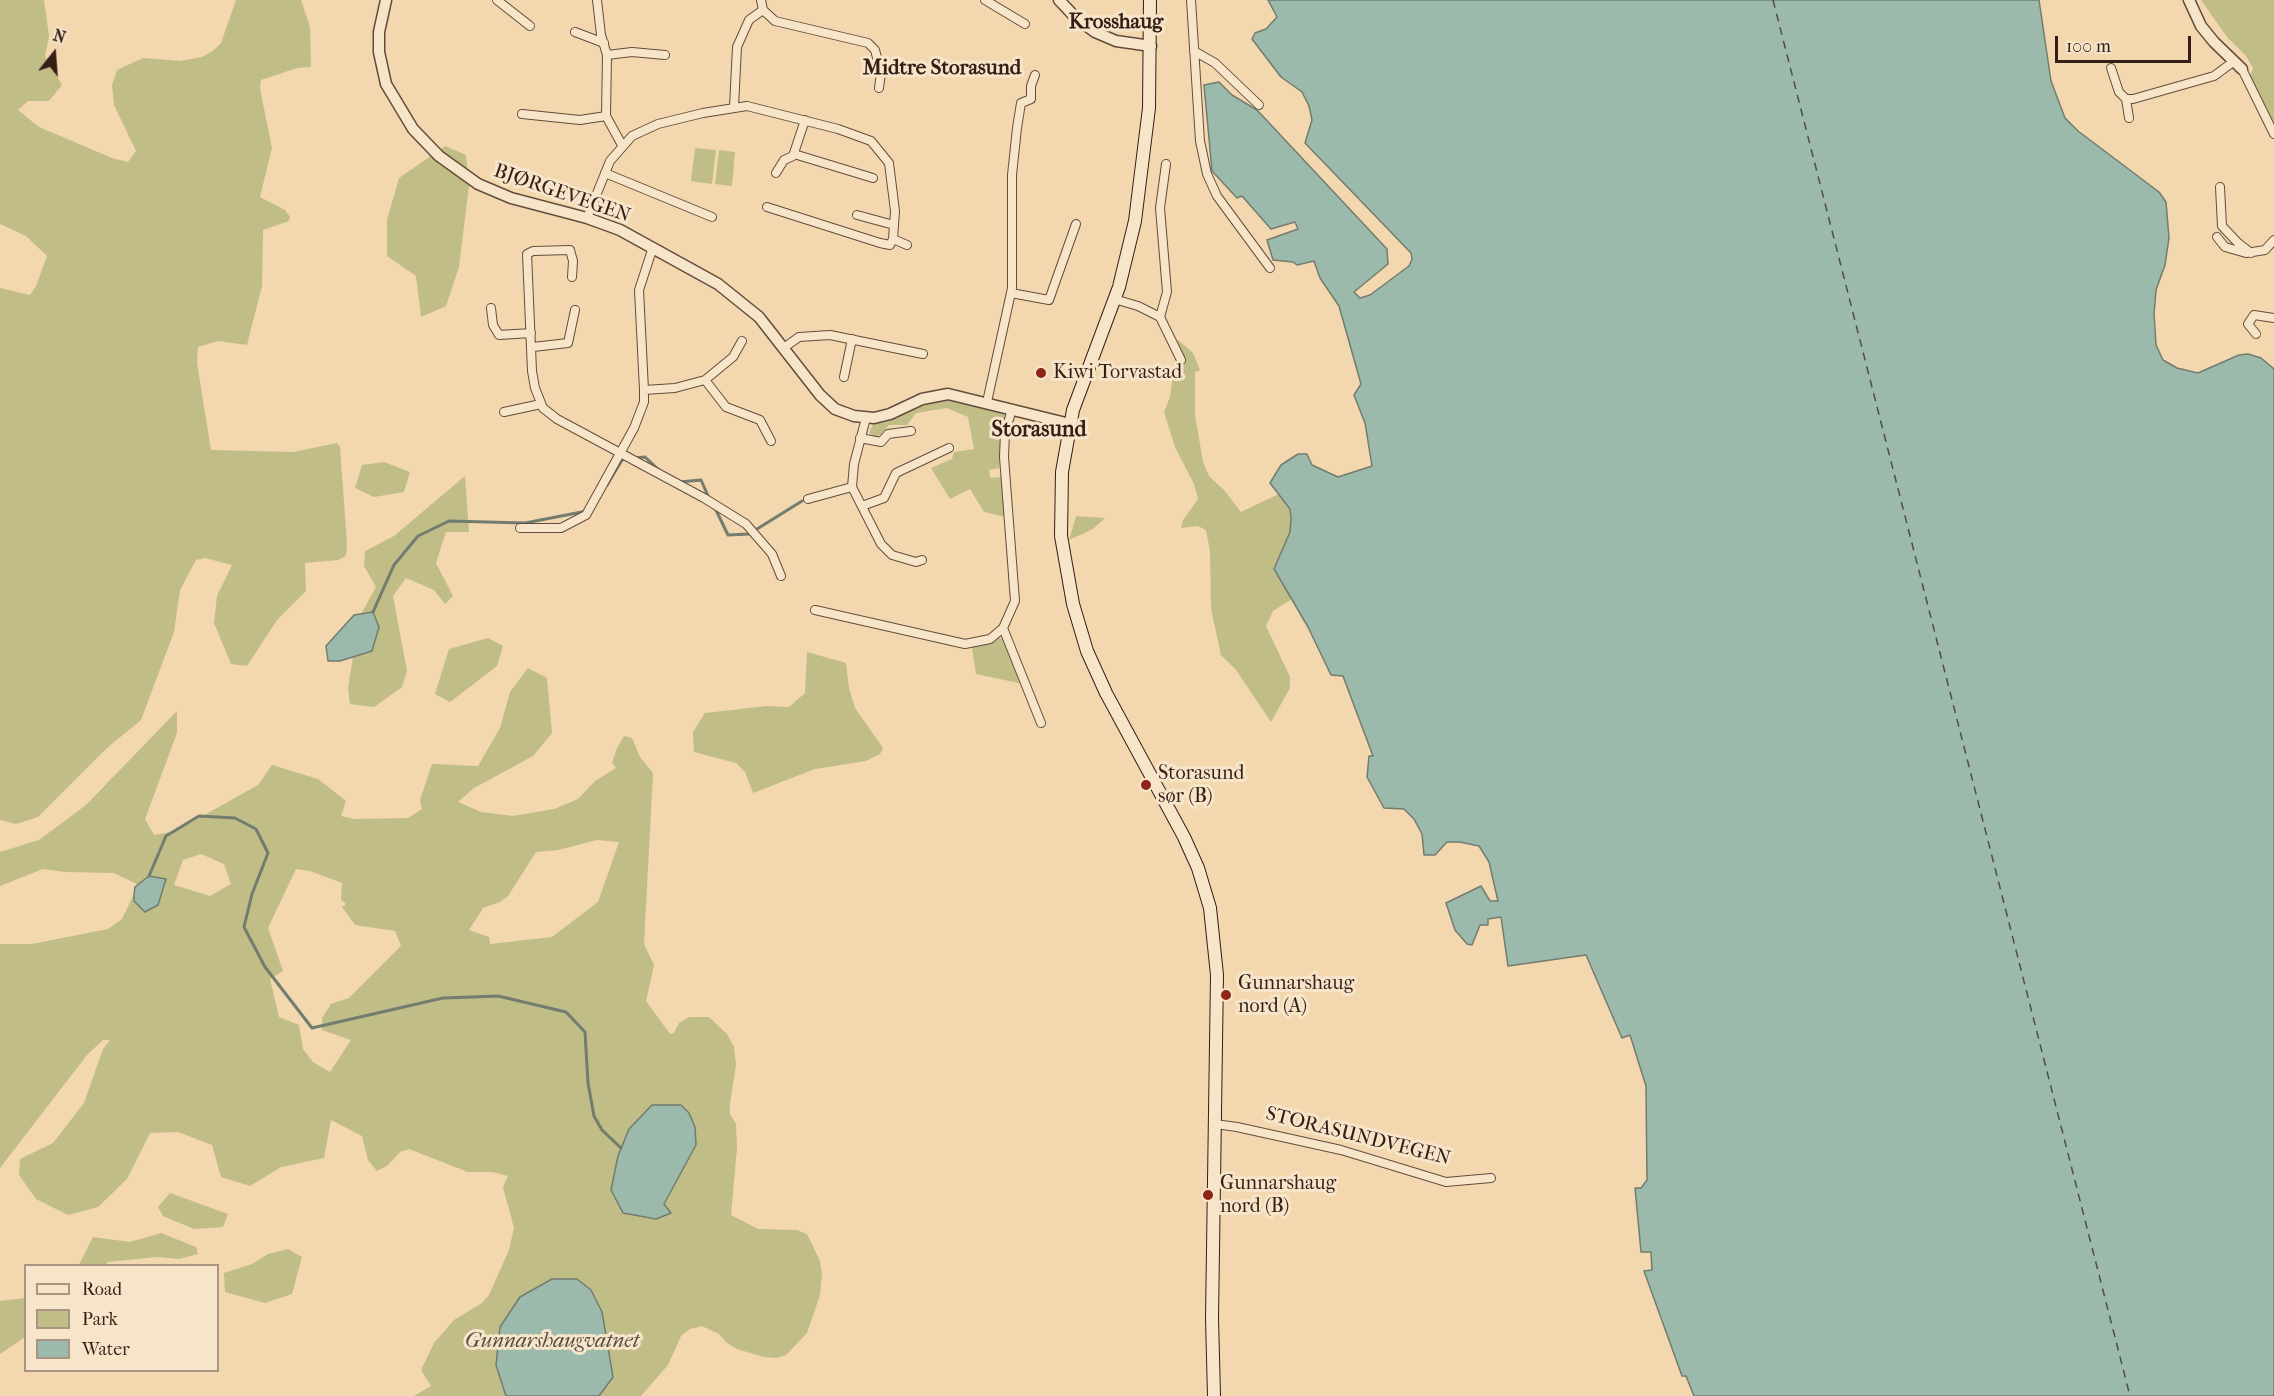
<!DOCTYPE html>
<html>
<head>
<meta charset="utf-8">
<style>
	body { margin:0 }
	#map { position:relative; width:2274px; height:1396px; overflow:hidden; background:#f3d7ae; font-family:"IM FELL French Canon",serif }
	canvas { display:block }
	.legend { position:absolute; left:24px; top:1264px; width:195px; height:108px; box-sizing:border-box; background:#f7e5ca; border:2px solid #a99582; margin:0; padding:8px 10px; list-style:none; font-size:18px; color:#341e16 }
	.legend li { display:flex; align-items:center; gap:12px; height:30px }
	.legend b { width:30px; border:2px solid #a99582 }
	.north { position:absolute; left:24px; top:24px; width:60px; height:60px; -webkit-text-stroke:4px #f7e5ca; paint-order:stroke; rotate:17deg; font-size:16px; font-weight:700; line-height:24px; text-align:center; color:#341e16 }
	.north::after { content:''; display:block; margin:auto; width:21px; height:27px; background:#341e16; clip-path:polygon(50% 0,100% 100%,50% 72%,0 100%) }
	.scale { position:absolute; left:2055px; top:36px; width:136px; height:27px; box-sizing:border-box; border:3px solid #341e16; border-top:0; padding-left:8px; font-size:18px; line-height:21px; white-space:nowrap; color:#341e16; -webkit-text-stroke:4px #f7e5ca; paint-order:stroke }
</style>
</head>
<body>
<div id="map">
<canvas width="2274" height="1396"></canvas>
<ul class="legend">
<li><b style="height:8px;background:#f7e5ca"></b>Road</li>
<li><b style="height:16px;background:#c0bd87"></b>Park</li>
<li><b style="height:16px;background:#9bbaab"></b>Water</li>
</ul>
<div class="north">N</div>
<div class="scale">100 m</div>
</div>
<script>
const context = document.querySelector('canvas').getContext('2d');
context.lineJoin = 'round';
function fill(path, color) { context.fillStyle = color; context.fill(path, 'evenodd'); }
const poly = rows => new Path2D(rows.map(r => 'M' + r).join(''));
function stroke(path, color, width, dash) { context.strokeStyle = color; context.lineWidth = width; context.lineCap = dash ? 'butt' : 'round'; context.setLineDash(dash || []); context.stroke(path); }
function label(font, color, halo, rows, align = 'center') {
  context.font = font + ' "IM FELL French Canon",serif'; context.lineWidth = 6; context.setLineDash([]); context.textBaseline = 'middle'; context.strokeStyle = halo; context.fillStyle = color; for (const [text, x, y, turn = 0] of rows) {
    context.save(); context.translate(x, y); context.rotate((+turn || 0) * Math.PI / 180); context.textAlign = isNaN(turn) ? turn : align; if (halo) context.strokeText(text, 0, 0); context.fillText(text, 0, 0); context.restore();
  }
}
fill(poly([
	[0,0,44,0,49,36,45,56,62,85,49,101,28,101,18,110,39,127,112,158,128,162,136,151,114,105,112,85,117,70,143,58,180,61,202,57,213,51,221,43,236,0,301,0,310,27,311,67,297,68,261,80,260,89,272,148,260,197,285,210,290,217,289,221,263,230,262,286,247,345,218,341,198,347,197,363,211,450,293,452,337,443,340,447,347,544,346,556,338,560,305,563,306,591,277,620,247,666,231,664,214,623,217,596,232,565,205,558,196,560,180,590,174,632,141,720,107,748,38,817,16,824,0,820,0,288,30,295,36,286,47,256,26,236,0,224],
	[2201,0,2274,0,2274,138,2247,84,2253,68,2246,56,2227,37],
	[445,146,466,155,469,185,459,267,446,306,421,317,416,276,387,256,387,220,399,178],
	[695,148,716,150,712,184,691,181],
	[719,150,735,152,732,186,715,184],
	[1178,340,1193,353,1200,370,1195,372,1195,415,1203,462,1209,476,1224,490,1241,512,1279,494,1290,509,1290,532,1274,569,1292,599,1273,611,1266,626,1290,677,1290,688,1271,722,1236,670,1221,655,1211,609,1210,551,1206,530,1198,526,1181,528,1183,520,1198,499,1194,484,1175,447,1164,412,1170,397],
	[944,398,997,410,1006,416,999,468,989,470,990,478,1002,477,1006,517,984,512,970,489,950,499,931,468,952,459,954,452,974,449,968,417,947,408,916,413,907,425,889,425,877,438,869,433,873,424],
	[384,462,410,472,404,492,374,497,355,488,362,465],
	[465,476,469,532,446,532,436,563,453,596,445,604,434,590,406,578,393,596,407,671,402,687,374,707,350,704,348,688,353,657,371,651,373,612,361,614,376,587,364,566,365,551,394,536],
	[1076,516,1105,518,1093,529,1069,540],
	[488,638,503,646,497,666,450,702,435,694,449,649],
	[999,638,1004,639,1023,684,976,674,972,647],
	[807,652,846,663,849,688,855,708,883,748,880,754,866,761,815,769,753,793,745,772,736,763,694,752,693,732,705,713,767,706,789,707,805,693],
	[528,668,547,678,552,733,533,756,474,788,458,802,481,812,513,816,554,809,578,799,595,781,616,768,612,763,617,748,624,736,632,738,640,757,653,773,644,944,654,965,646,1001,670,1034,674,1033,679,1023,689,1017,709,1017,727,1034,734,1047,736,1065,730,1103,730,1114,736,1124,737,1148,731,1215,758,1229,797,1230,807,1234,820,1261,822,1274,820,1295,807,1333,786,1355,777,1358,764,1357,737,1349,727,1343,719,1334,702,1326,690,1329,681,1336,668,1365,641,1396,599,1396,613,1377,602,1312,496,1365,506,1396,414,1396,431,1386,421,1370,434,1343,454,1320,482,1303,489,1295,509,1250,514,1228,503,1187,508,1176,492,1172,468,1172,409,1149,400,1152,387,1166,377,1171,368,1160,362,1136,331,1120,324,1158,281,1167,250,1186,221,1177,212,1145,178,1132,150,1133,127,1179,98,1207,68,1215,36,1199,19,1175,20,1159,53,1143,84,1103,103,1049,110,1040,103,1040,87,1055,0,1168,0,944,32,944,108,929,122,919,134,894,134,901,165,879,149,876,139,885,114,873,65,872,43,869,0,886,0,852,39,840,86,805,177,711,177,733,145,819,154,835,176,831,258,785,272,765,318,779,346,801,341,816,354,819,408,818,422,809,420,800,432,764,478,766,500,728,510,692],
	[597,840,619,842,598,902,552,937,490,944,489,937,469,930,483,908,500,902,508,896,536,852,558,850],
	[201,854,224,864,231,884,210,896,174,885,183,860],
	[296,869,310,871,342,883,341,900,346,904,342,907,355,925,395,931,401,946,349,998,331,1004,322,1018,322,1030,351,1040,330,1072,313,1062,303,1049,299,1025,279,1017,270,979,283,971,268,928],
	[629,1129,696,1145,664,1205,671,1213,656,1219,623,1213,611,1190,618,1156],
	[170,1193,228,1214,223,1227,194,1229,163,1216,158,1207],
	[161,1233,196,1247,198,1254,179,1259,158,1257,107,1262,107,1265,79,1265,93,1237,130,1242],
	[288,1249,302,1257,292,1294,265,1303,225,1292,224,1273,252,1264,268,1254],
	[25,1298,25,1337,0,1354,0,1301]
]), '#c0bd87');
const water = poly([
	[1268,0,2039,0,2051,81,2065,118,2078,131,2159,192,2166,202,2169,238,2165,265,2156,290,2154,314,2156,345,2163,360,2177,368,2198,373,2239,355,2248,354,2261,358,2274,369,2274,1396,1694,1396,1686,1376,1682,1376,1644,1271,1652,1270,1651,1252,1641,1252,1635,1188,1641,1188,1647,1180,1646,1086,1630,1035,1622,1038,1586,955,1508,966,1501,917,1488,919,1488,925,1480,925,1472,945,1467,944,1455,930,1446,903,1481,886,1490,901,1498,901,1489,862,1479,846,1460,842,1447,842,1435,855,1424,855,1422,834,1414,819,1404,809,1384,808,1367,777,1369,756,1373,756,1343,676,1331,675,1308,627,1274,569,1290,532,1291,518,1290,509,1270,483,1281,465,1298,454,1307,454,1312,465,1338,477,1372,466,1365,423,1354,395,1361,384,1339,306,1320,278,1314,261,1297,265,1293,262,1273,260,1267,240,1298,229,1295,222,1271,229,1242,196,1237,198,1212,171,1204,85,1219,82,1232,95,1257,110,1387,249,1388,264,1354,292,1360,298,1370,295,1409,266,1412,259,1411,253,1305,143,1312,120,1309,106,1302,92,1281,77,1252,39,1255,33,1266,29,1277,17,1268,0],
	[373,612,379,627,372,651,340,661,328,661,326,646,354,615,373,612],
	[149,876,166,879,158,905,145,912,134,901,134,894,135,887,149,876],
	[652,1105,681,1105,689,1113,695,1127,696,1145,664,1204,671,1213,656,1219,623,1213,611,1190,618,1156,629,1129,652,1105],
	[552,1279,577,1279,591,1290,602,1312,613,1377,599,1396,506,1396,496,1365,500,1327,520,1297,552,1279]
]);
fill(water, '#9bbaab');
stroke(water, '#727c6f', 1.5);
stroke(poly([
	[634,458,645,457,659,470],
	[679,482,701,480,709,498],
	[607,485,622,460,625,459],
	[714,506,728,535,749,534,802,501],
	[373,612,394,565,418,536,449,521,525,523,587,511],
	[149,876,166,836,199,816,235,818,256,829,268,853,252,894,244,927,265,967,312,1028,443,998,498,996,566,1012,585,1032,588,1083,594,1116,602,1130,621,1148]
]), '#727c6f', 3);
stroke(poly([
	[1773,0,2130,1396]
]), '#534d43', 1.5, [8, 6]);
const minor = poly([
	[497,0,530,26],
	[597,0,601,35,607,55,606,116,622,145],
	[761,0,763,10,775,21,868,43,875,50,881,73,879,88],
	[985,0,1025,24],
	[1191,0,1200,141,1207,174,1217,196,1270,268],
	[575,32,604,43],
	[1194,51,1215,63,1259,105],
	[607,55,632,52,665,55],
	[2111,68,2119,92,2126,99,2133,99,2214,76,2233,62],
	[2242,69,2274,134],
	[2126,99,2129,118],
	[734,107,737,47,749,20,763,10],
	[522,114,580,120,606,116],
	[794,154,873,178],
	[605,173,712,217],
	[776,173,784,160,793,156,805,120],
	[2220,187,2222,226,2238,243,2251,253],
	[857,215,894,225],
	[587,218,610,161,632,136,658,124,703,113,747,106,838,129,871,141,889,163,895,211,893,239,890,245,880,243,767,207],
	[2217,237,2225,247,2246,253,2265,250,2274,240],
	[893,239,907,245],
	[572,277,573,261,570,250,533,251,527,254,532,371,535,388,543,408,557,419,704,498,746,524,772,554,781,576],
	[1011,293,1049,300,1076,224],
	[1114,299,1138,306,1160,317,1181,360],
	[491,308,493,325,499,335,531,333],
	[1160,317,1167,292,1160,208,1166,164],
	[2256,334,2248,324,2254,315,2274,318],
	[533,347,568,343,575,310],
	[785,347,799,337,830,335,923,354],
	[844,377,852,339],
	[705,380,726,407,760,420,771,441],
	[644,390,675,388,705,380,733,357,742,341],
	[987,402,1012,288,1012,175,1017,128,1021,103,1031,99,1031,86,1035,75],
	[504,412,541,404],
	[866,418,854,464,852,487,881,544,892,555,916,562,922,560],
	[860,438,881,442,888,434,911,431],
	[808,499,852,487],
	[862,506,884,498,896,473,949,448],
	[520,528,561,528,586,515,634,428,644,402,644,390,639,290,653,247],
	[815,610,965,644,990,639,1003,628,1015,601,1004,457,1005,433,1012,409],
	[1003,628,1041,723],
	[1215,1124,1237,1127,1341,1150,1446,1182,1491,1178]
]);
const tertiary = poly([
	[386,0,379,32,379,52,386,84,413,129,439,156,478,184,511,198,587,218,620,230,718,284,759,317,820,395,835,409,854,416,874,418,890,414,922,399,948,394,1070,424],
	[1059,0,1076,18,1095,32,1116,41,1151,46],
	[2189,0,2201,26,2214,42,2242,69]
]);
const secondary = poly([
	[1150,0,1149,108,1135,221,1119,287,1073,410,1062,472,1061,536,1073,604,1087,651,1106,693,1184,837,1198,868,1210,908,1217,975,1212,1318,1214,1396]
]);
stroke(minor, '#644c3c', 10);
stroke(tertiary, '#644c3c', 13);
stroke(secondary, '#341e16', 14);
stroke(minor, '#f7e5ca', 8);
stroke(tertiary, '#f7e5ca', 10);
stroke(secondary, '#f7e5ca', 12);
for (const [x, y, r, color] of [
	[1041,373,6,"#8f2418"],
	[1146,785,6,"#8f2418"],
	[1226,995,6,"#8f2418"],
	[1208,1195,6,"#8f2418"]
]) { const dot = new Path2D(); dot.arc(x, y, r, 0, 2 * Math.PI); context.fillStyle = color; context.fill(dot); stroke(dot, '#f7e5ca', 2); }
label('20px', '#341e16', '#f7e5ca', [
	["BJØRGEVEGEN",562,194,19],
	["STORASUNDVEGEN",1358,1137,14]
]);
label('20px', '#341e16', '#f7e5ca', [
	["Kiwi Torvastad",1053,373],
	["Storasund",1158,774],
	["sør (B)",1158,797],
	["Gunnarshaug",1238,984],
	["nord (A)",1238,1007],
	["Gunnarshaug",1220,1184],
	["nord (B)",1220,1207]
], 'left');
label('bold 21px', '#341e16', '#f7e5ca', [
	["Krosshaug",1116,23],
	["Midtre Storasund",942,69]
]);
label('italic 21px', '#534d43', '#f7e5ca', [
	["Gunnarshaugvatnet",552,1342]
]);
label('bold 22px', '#341e16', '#f7e5ca', [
	["Storasund",1039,431]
]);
</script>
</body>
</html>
